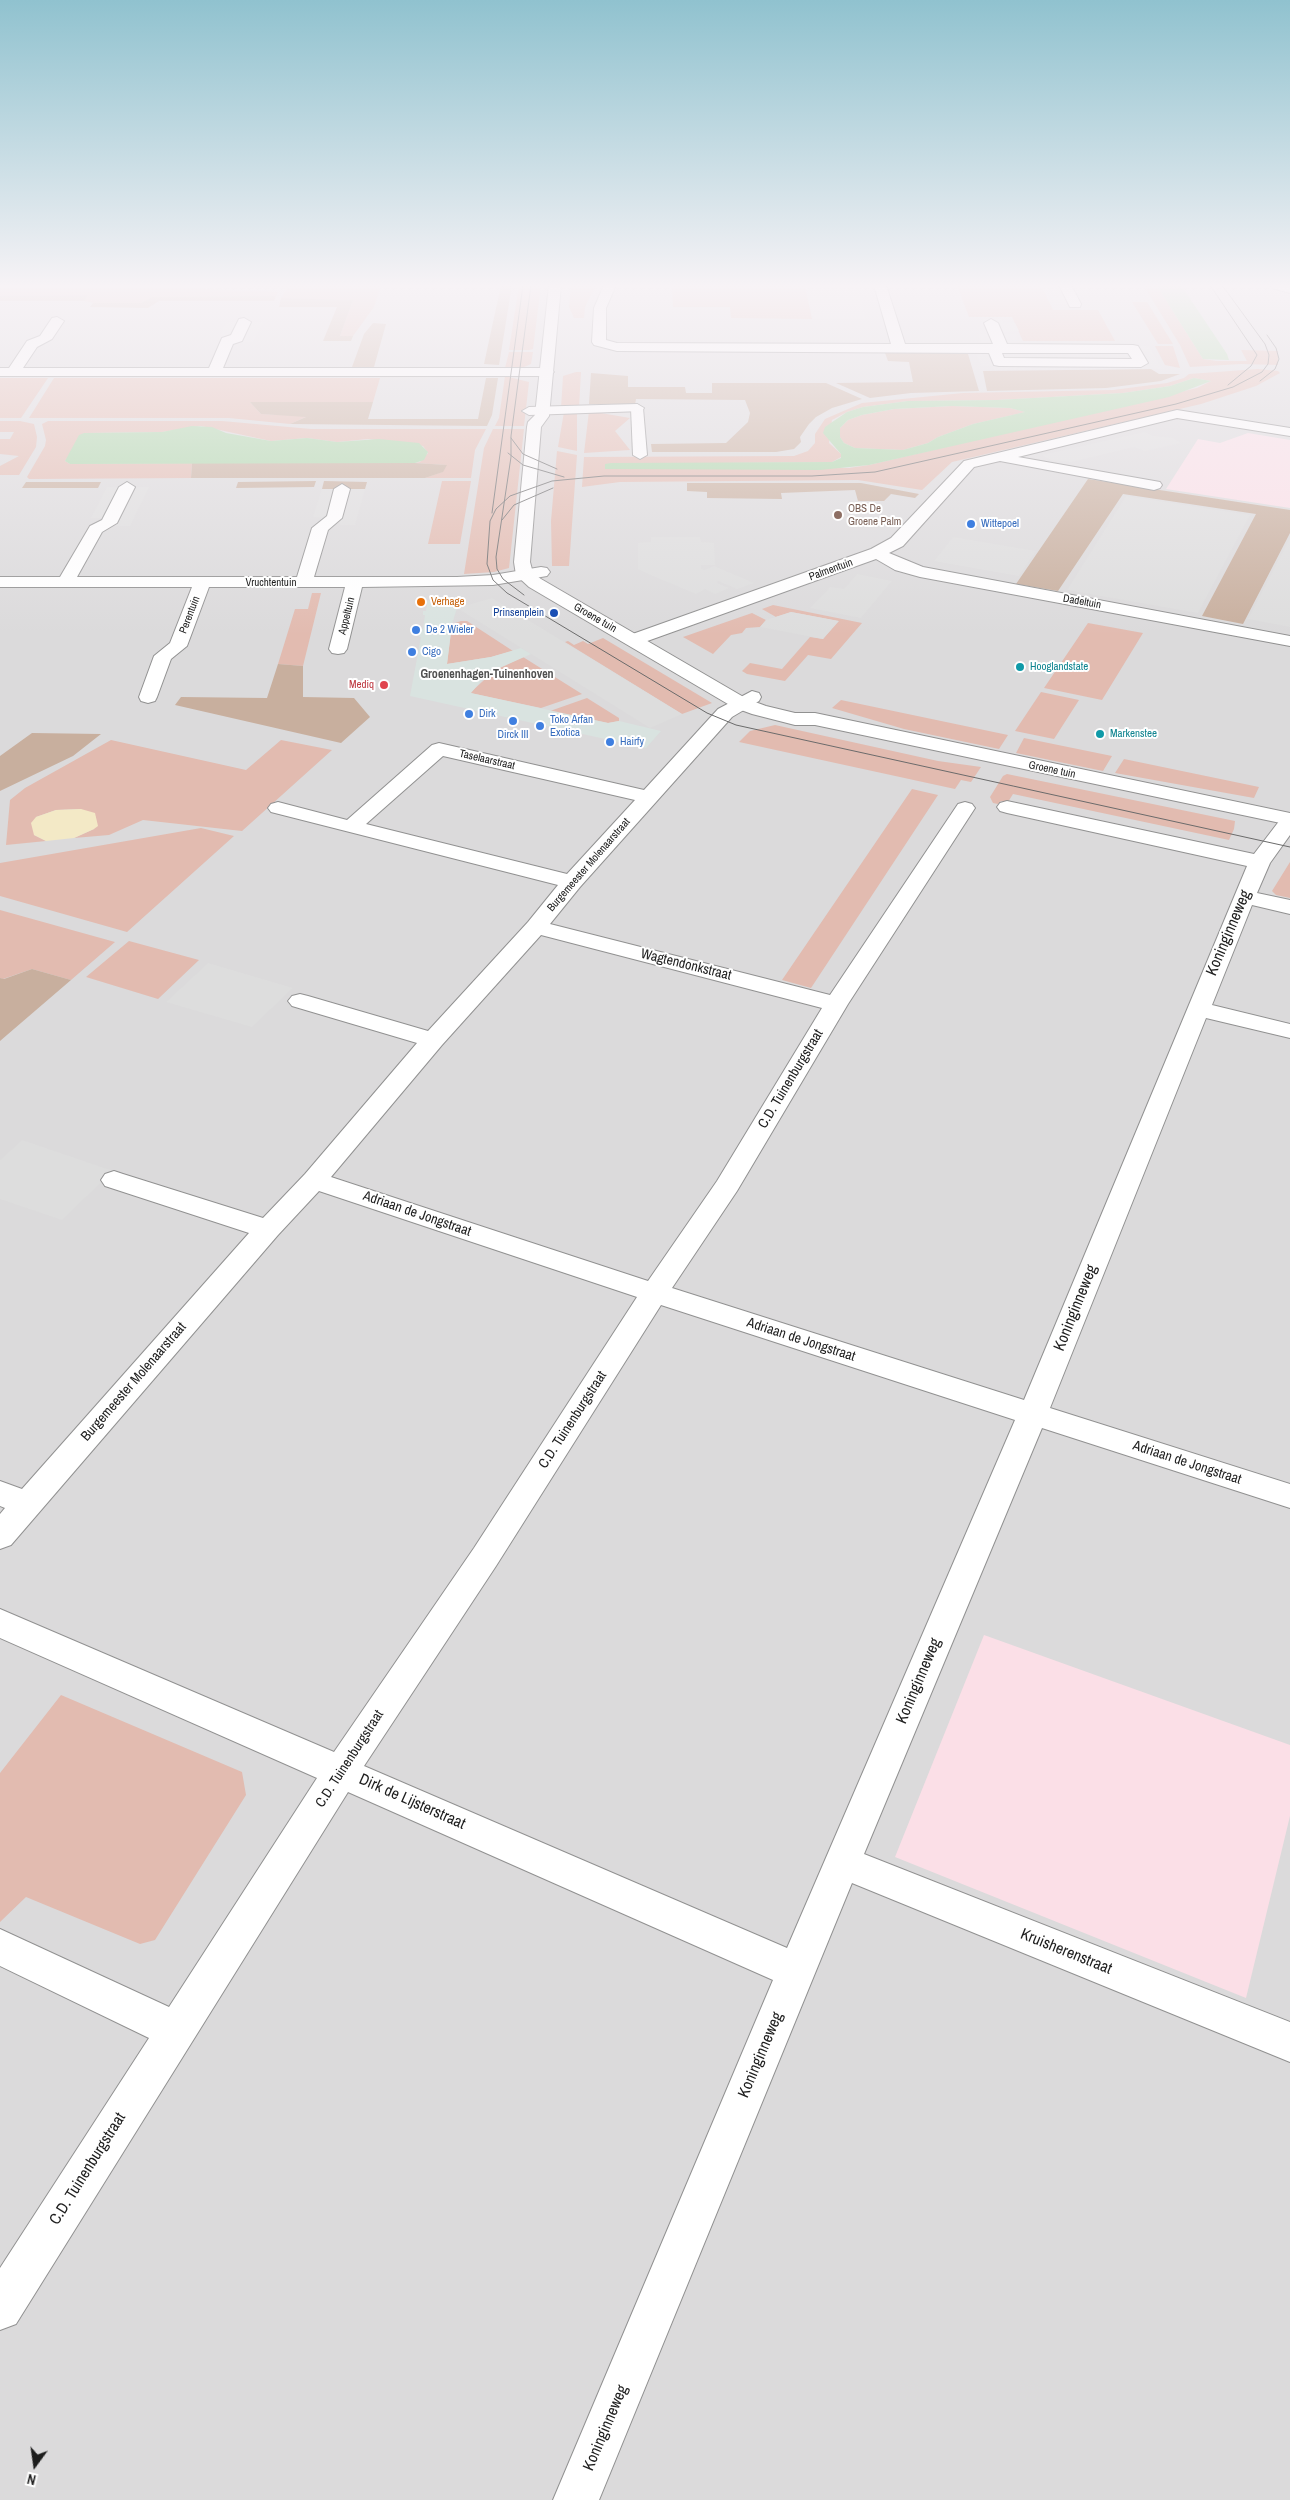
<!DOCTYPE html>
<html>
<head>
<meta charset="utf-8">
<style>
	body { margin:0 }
	#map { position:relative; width:1290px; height:2500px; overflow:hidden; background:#ede4ea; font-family:"Archivo Narrow",sans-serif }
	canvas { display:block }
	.north { position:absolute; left:10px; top:2440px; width:50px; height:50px; -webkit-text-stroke:4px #fff; paint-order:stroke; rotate:194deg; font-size:14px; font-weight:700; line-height:20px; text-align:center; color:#1d1d1d }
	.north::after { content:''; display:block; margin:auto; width:18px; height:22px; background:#1d1d1d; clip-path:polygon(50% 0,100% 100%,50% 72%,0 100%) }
</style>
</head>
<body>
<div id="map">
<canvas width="1290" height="2500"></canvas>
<div class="north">N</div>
</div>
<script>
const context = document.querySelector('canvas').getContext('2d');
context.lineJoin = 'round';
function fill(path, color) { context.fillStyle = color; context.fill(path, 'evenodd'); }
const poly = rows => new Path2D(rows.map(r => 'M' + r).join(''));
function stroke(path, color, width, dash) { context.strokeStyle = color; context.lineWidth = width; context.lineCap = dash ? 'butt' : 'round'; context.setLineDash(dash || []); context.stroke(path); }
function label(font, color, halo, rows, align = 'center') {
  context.font = font + ' "Archivo Narrow",sans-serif'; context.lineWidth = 4; context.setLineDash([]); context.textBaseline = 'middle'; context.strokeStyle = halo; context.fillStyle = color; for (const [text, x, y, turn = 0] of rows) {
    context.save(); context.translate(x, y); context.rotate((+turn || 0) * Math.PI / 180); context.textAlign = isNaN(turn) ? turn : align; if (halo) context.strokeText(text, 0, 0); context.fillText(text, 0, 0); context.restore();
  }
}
fill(poly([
	[0,285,1290,285,1290,2500,0,2500]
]), '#dbdadb');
fill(poly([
	[1248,433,1290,440,1290,508,1166,489,1198,439,1220,443],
	[984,1635,1290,1745,1290,1816,1246,1998,895,1857]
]), '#fbdfe7');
fill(poly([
	[381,285,374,307,353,336,340,336,353,300,281,298,287,288,232,286],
	[519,285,541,285,533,349,529,350,509,350],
	[571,285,596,285,585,307,584,318,574,318,569,307],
	[672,285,861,285,861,286,805,286,812,319,731,318,730,307,673,307],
	[957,285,1041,285,1053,310,1098,310,1115,341,1023,341,1012,317,969,317],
	[1144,286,1157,286,1203,359,1217,361,1247,361,1241,350,1278,351,1278,365,1241,364,1190,367,1180,345],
	[155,287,278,292,276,296,152,297,141,303,93,303,85,301,88,295,0,296,0,288],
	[1132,302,1147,302,1173,344,1158,344],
	[1155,346,1173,346,1180,368,1165,365],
	[509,352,533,352,531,364,522,368,505,368],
	[1258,369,1278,371,1280,373,1256,386,1201,404,952,462,922,490,858,480,620,482,582,487,584,457,794,456,808,451,815,443,815,434,825,419,862,403,963,393,1113,390,1167,383,1184,378,1189,374],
	[1194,378,1211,381,1197,388,869,465,849,468,605,469,605,464,832,462,841,457,841,454,829,443,832,420,847,412,863,407,908,401,997,400,1123,393,1170,386],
	[576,372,581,372,579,408,561,408,563,376],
	[505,376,529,382,524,426,495,426,499,418],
	[0,378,48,378,21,418,0,418],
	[54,378,380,378,373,402,250,402,261,414,308,416,290,424,229,418,29,418],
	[952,406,1010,408,1026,412,973,424,938,437,928,443,903,450,855,448,844,443,840,437,840,428,848,420,862,415,894,409],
	[589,411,630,418,615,431,630,450,584,453],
	[564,412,577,413,577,451,558,447],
	[0,421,20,421,34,424,37,437,36,447,19,475,0,475,0,466,19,456,0,454,0,439,10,439,14,432,0,432],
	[48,421,222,421,311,429,486,429,475,450,471,478,425,478,442,472,446,465,415,463,420,462,428,453,423,446,368,439,337,442,307,438,271,441,201,426,162,432,84,433,65,461,70,464,192,463,191,478,29,479,27,477,45,446,46,440,42,424],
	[493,429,524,429,509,568,494,572,464,574,484,448],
	[557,451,577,455,569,566,552,566,551,521],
	[442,481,471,481,460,544,428,544],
	[312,593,321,593,303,666,278,664,295,609,308,609],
	[773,605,862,623,831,659,808,655,785,681,747,674,742,671,750,663,782,669,810,637,823,639,838,621,791,612,776,617,762,609],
	[752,613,766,620,760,627,746,628,742,633,731,635,713,654,683,637],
	[461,621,467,621,513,651,491,657,447,664,452,624],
	[1088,623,1143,633,1102,700,1044,688],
	[603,638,712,703,682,714,565,642,568,641,574,645,583,641,588,644],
	[523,657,582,694,541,708,470,693,495,670],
	[1041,692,1079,700,1054,739,1015,731],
	[587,698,619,718,619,721,608,723,550,711],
	[841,700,1008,735,999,749,904,729,832,708],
	[775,725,938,761,981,767,971,782,961,780,955,789,739,742,750,731],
	[1024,738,1112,756,1103,771,1016,753],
	[111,740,246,770,281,740,332,750,242,831,143,820,109,835,74,838,94,829,81,809,56,810,36,817,34,835,46,841,6,845,10,800,25,788],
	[1124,759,1259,787,1254,798,1115,773],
	[1007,774,1235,821,1234,829,1229,840,1013,794,1008,802,1001,801,998,804,993,803,990,797,1003,776],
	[912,789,938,795,811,988,782,980],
	[201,828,234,836,127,932,0,896,0,863],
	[1290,862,1290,898,1276,895,1272,891],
	[0,910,115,942,71,980,32,969,3,979,0,978],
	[129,941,199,960,158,999,86,977],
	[61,1695,242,1772,246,1795,155,1940,140,1944,26,1897,0,1922,0,1773]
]), '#e2bbb0');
fill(poly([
	[501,285,512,285,499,365,484,364],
	[88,295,85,301,0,301,0,296],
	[276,296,274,301,159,301,148,308,90,307,93,303,141,303,152,297],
	[281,298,353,300,340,336,353,336,351,341,323,341,337,307,279,307],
	[373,323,386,324,374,367,352,367,364,334],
	[919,352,968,354,979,391,911,393,870,398,836,383,913,382,909,362,888,361,885,353],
	[1151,369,1159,374,1180,374,1161,381,1106,388,987,391,983,371],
	[591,373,628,376,628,387,685,387,686,393,712,393,712,383,826,383,862,399,832,408,816,417,809,424,800,437,801,442,794,449,776,452,652,452,651,444,726,443,748,422,750,413,745,400,636,399,635,405,589,404],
	[486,378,498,378,492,415,487,426,290,424,306,417,261,414,250,402,373,402,368,419,478,419],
	[192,463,415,463,447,465,443,472,425,478,191,478],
	[1088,479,1290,510,1290,533,1243,624,1202,616,1256,514,1123,494,1058,591,1016,584],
	[316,481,314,487,236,488,238,482],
	[324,481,367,482,365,489,322,489],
	[26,482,101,482,98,488,22,488],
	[687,483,861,483,919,494,915,498,891,494,884,501,858,501,855,490,781,493,782,499,707,498,707,492,687,491],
	[278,664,303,666,303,697,354,698,370,717,341,743,175,705,181,697,267,698],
	[32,733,101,734,73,756,0,791,0,756],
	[32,969,71,980,0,1041,0,978,4,979]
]), '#c8af9e');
fill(poly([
	[81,809,95,813,98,826,94,829,74,838,46,841,34,835,31,823,36,817,56,810]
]), '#f3e9c6');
fill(poly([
	[807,286,858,286,866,319,813,319],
	[1048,287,1084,288,1088,295,1077,295,1084,308,1069,308,1066,304,1054,304,1050,297,1065,297,1064,295,1053,295],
	[983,319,1001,319,1003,323,1015,323,1019,331,1002,332,1003,334,1015,334,1019,342,981,342,978,334,990,334],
	[226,322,263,322,253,342,242,342,237,338,219,338],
	[1024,342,1103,342,1106,346,1149,346,1162,369,994,370,993,366,981,366,976,353,988,353,985,346,1026,345],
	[1145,432,1153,436,1173,438,1181,443,1145,451,1134,447,1071,462,1051,460,1042,455],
	[107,487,149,487,130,526,115,526,105,518,91,518],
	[322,489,365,489,355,525,340,525,334,518,313,517],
	[1126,496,1250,515,1198,613,1067,590],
	[651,537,700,537,701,542,714,543,715,565,701,565,701,569,705,570,714,566,754,583,737,589,718,581,717,583,729,588,715,594,705,589,696,594,653,576,638,569,638,543,651,542],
	[953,537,1036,551,1019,576,934,561],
	[1290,538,1290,627,1248,619],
	[857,574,892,581,861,618,810,608,830,587,844,589],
	[492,598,682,714,650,728,457,608],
	[791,612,839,621,823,639,760,627,766,620],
	[208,963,293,988,252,1027,166,1002],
	[22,1140,113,1171,62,1220,0,1199,0,1160]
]), '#ddd');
fill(poly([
	[448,597,461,606,457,608,452,624,447,664,491,657,521,648,531,654,495,670,481,681,471,693,608,723,619,721,661,731,646,748,410,696,421,637,419,637,420,629,423,629,425,615,423,615,423,611,426,611,427,605,425,604,425,601]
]), '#d9e3e0');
fill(poly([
	[1181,285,1227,354,1229,360,1203,359,1157,286],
	[1194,378,1211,381,1169,397,869,465,820,470,605,469,605,464,611,463,832,462,841,458,841,454,823,433,825,427,847,412,863,407,908,401,997,400,1123,393,1170,386],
	[952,406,1010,408,1025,412,973,424,938,437,928,443,903,450,855,448,844,443,840,437,840,428,848,420,862,415,894,409],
	[192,426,212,427,226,433,271,441,307,438,337,442,379,439,419,443,428,452,424,460,415,463,70,464,65,461,79,435,84,433,162,432]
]), '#acd6a9');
const pedestrian = poly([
	[637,404,643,408,647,455,640,459,633,455,631,408,637,404]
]);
const minor = poly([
	[604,285,616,285,606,308,606,340,617,343,891,344,874,285,886,285,905,344,993,344,984,323,991,319,998,323,1007,344,1133,345,1138,346,1148,363,1141,367,999,366,994,365,989,353,617,351,594,345,592,342,594,308,604,285],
	[1002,353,1128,353,1132,359,1004,358,1002,353],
	[1059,285,1071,285,1081,304,1080,307,1070,307,1059,285],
	[1270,285,1290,285,1290,293,1272,288,1270,285],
	[57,317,64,321,52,339,37,347,23,368,209,368,222,338,231,335,239,319,244,318,251,322,242,341,233,344,223,368,547,368,554,372,547,376,0,376,0,368,9,368,27,341,40,336,52,318,57,317],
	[637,404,644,408,642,411,529,415,522,411,529,407,637,404],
	[1177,410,1290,428,1290,436,1177,418,1018,457,1160,482,1162,485,1160,488,1154,490,1000,461,974,467,903,546,889,553,923,567,1290,636,1290,646,920,577,895,570,876,559,639,644,633,645,627,644,624,640,627,636,871,549,891,538,964,461,1177,410],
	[127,482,135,487,117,523,102,532,77,577,297,577,312,528,327,516,334,489,342,484,350,489,342,518,328,530,314,577,457,577,493,575,541,567,547,568,550,572,547,576,493,585,362,587,347,649,344,653,338,654,332,653,329,649,345,587,209,587,187,646,171,659,157,697,155,701,148,703,141,701,139,697,154,656,170,643,192,587,0,587,0,577,60,577,90,526,102,520,119,487,127,482],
	[752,691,759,693,761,697,759,701,732,717,580,887,550,924,830,995,958,804,965,802,972,804,975,808,848,1004,737,1191,672,1288,1024,1400,1247,866,1007,813,1000,811,997,807,1000,803,1007,801,1254,854,1283,816,1290,814,1290,835,1270,863,1257,893,1290,900,1290,914,1252,905,1212,1005,1290,1024,1290,1038,1206,1018,1050,1408,1290,1484,1290,1508,1042,1428,864,1854,1290,2022,1290,2062,852,1883,599,2500,553,2500,773,1980,348,1792,16,2324,0,2330,0,2268,149,2038,0,1966,0,1929,169,2007,317,1778,0,1638,0,1609,334,1752,474,1548,637,1297,319,1191,278,1235,11,1545,0,1549,0,1514,5,1508,0,1506,0,1481,22,1489,249,1233,105,1186,101,1180,105,1174,114,1171,123,1174,263,1218,305,1174,417,1043,292,1006,288,1001,292,996,300,994,308,996,428,1031,528,922,558,885,271,812,268,808,271,804,278,802,347,820,432,745,439,743,644,790,718,709,752,691],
	[443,756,635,800,567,874,366,824,443,756],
	[541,935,822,1008,717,1181,648,1281,331,1177,442,1045,541,935],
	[661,1305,1015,1420,787,1948,364,1766,496,1566,661,1305]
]);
const tertiary = poly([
	[549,285,561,285,549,416,541,427,530,562,533,573,541,579,747,699,766,706,795,713,815,713,1290,813,1290,825,815,725,795,725,752,714,733,707,529,587,516,575,514,562,527,427,528,422,535,415,549,285]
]);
stroke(pedestrian, '#919191', 2);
stroke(minor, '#919191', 2);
stroke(tertiary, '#919191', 2);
fill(pedestrian, '#fff');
fill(minor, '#fff');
fill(tertiary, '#fff');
stroke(poly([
	[1210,285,1257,355,1251,366,1228,385],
	[1222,285,1265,344,1269,355,1268,364,1262,372,1233,387,1176,404,875,472,812,476,604,476,552,481,510,496,496,509,490,521,487,564,493,580,507,593,707,713,736,725,1290,847],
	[1260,381,1275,369,1279,359,1276,348,1267,335],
	[511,438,523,454,557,469],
	[508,453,523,465,564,477],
	[492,513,523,285],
	[502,520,514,505,553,488],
	[524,595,503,579,497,569,496,557,511,457,511,436,531,285]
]), '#6b6b6b', 1);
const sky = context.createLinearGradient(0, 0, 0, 635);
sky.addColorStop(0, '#90c2cf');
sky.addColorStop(0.45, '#f7f3f6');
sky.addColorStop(1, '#f7f3f600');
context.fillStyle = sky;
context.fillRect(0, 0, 1290, 635);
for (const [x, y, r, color] of [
	[838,515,5,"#8d6e63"],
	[971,524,5,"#3f7fe0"],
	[421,602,5,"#e8710a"],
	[554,613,5,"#1a4fb4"],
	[416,630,5,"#3f7fe0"],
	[412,652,5,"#3f7fe0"],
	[1020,667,5,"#0f9aa8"],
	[384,685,5,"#e0444e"],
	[469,714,5,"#3f7fe0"],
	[513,721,5,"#3f7fe0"],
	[540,726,5,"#3f7fe0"],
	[1100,734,5,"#0f9aa8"],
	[610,742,5,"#3f7fe0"]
]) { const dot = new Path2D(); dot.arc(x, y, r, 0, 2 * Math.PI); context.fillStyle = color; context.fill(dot); stroke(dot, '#fff', 2); }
label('11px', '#785e54', '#fff', [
	["OBS De",848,509],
	["Groene Palm",848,522]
], 'left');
label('11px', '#366cbe', '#fff', [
	["Wittepoel",981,524],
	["De 2 Wieler",426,630],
	["Cigo",422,652],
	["Dirk",479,714],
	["Toko Arfan",550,720],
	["Exotica",550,733],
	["Dirck III",513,735,"center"],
	["Hairfy",620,742]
], 'left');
label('11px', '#1d1d1d', '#fff', [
	["Palmentuin",831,570,-20],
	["Vruchtentuin",271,583],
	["Dadeltuin",1082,602,10],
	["Perentuin",190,615,-69],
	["Appeltuin",347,616,-76],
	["Groene tuin",595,618,30],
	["Taselaarstraat",487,760,13],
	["Groene tuin",1052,770,12],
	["Burgemeester Molenaarstraat",589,865,-49]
]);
label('11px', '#c56008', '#fff', [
	["Verhage",431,602]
], 'left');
label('11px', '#164399', '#fff', [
	["Prinsenplein",544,613]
], 'right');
label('11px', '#0d838f', '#fff', [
	["Hooglandstate",1030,667],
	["Markenstee",1110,734]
], 'left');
label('11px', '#be3a42', '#fff', [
	["Mediq",374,685]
], 'right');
label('bold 12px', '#505050', '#fff', [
	["Groenenhagen-Tuinenhoven",487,675]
]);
label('14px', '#1d1d1d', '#fff', [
	["Wagtendonkstraat",686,965,14],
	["C.D. Tuinenburgstraat",791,1079,-59],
	["Adriaan de Jongstraat",417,1214,19],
	["Adriaan de Jongstraat",801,1340,18],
	["Burgemeester Molenaarstraat",134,1382,-49],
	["C.D. Tuinenburgstraat",573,1420,-57],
	["Adriaan de Jongstraat",1187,1463,18],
	["C.D. Tuinenburgstraat",350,1759,-57]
]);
label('16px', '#1d1d1d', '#fff', [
	["Koninginneweg",1229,933,-67],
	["Koninginneweg",1076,1308,-68],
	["Koninginneweg",919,1681,-67],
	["Dirk de Lijsterstraat",412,1802,24],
	["Kruisherenstraat",1066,1952,22],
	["Koninginneweg",761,2055,-67],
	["C.D. Tuinenburgstraat",88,2169,-58],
	["Koninginneweg",606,2428,-67]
]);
</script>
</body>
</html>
